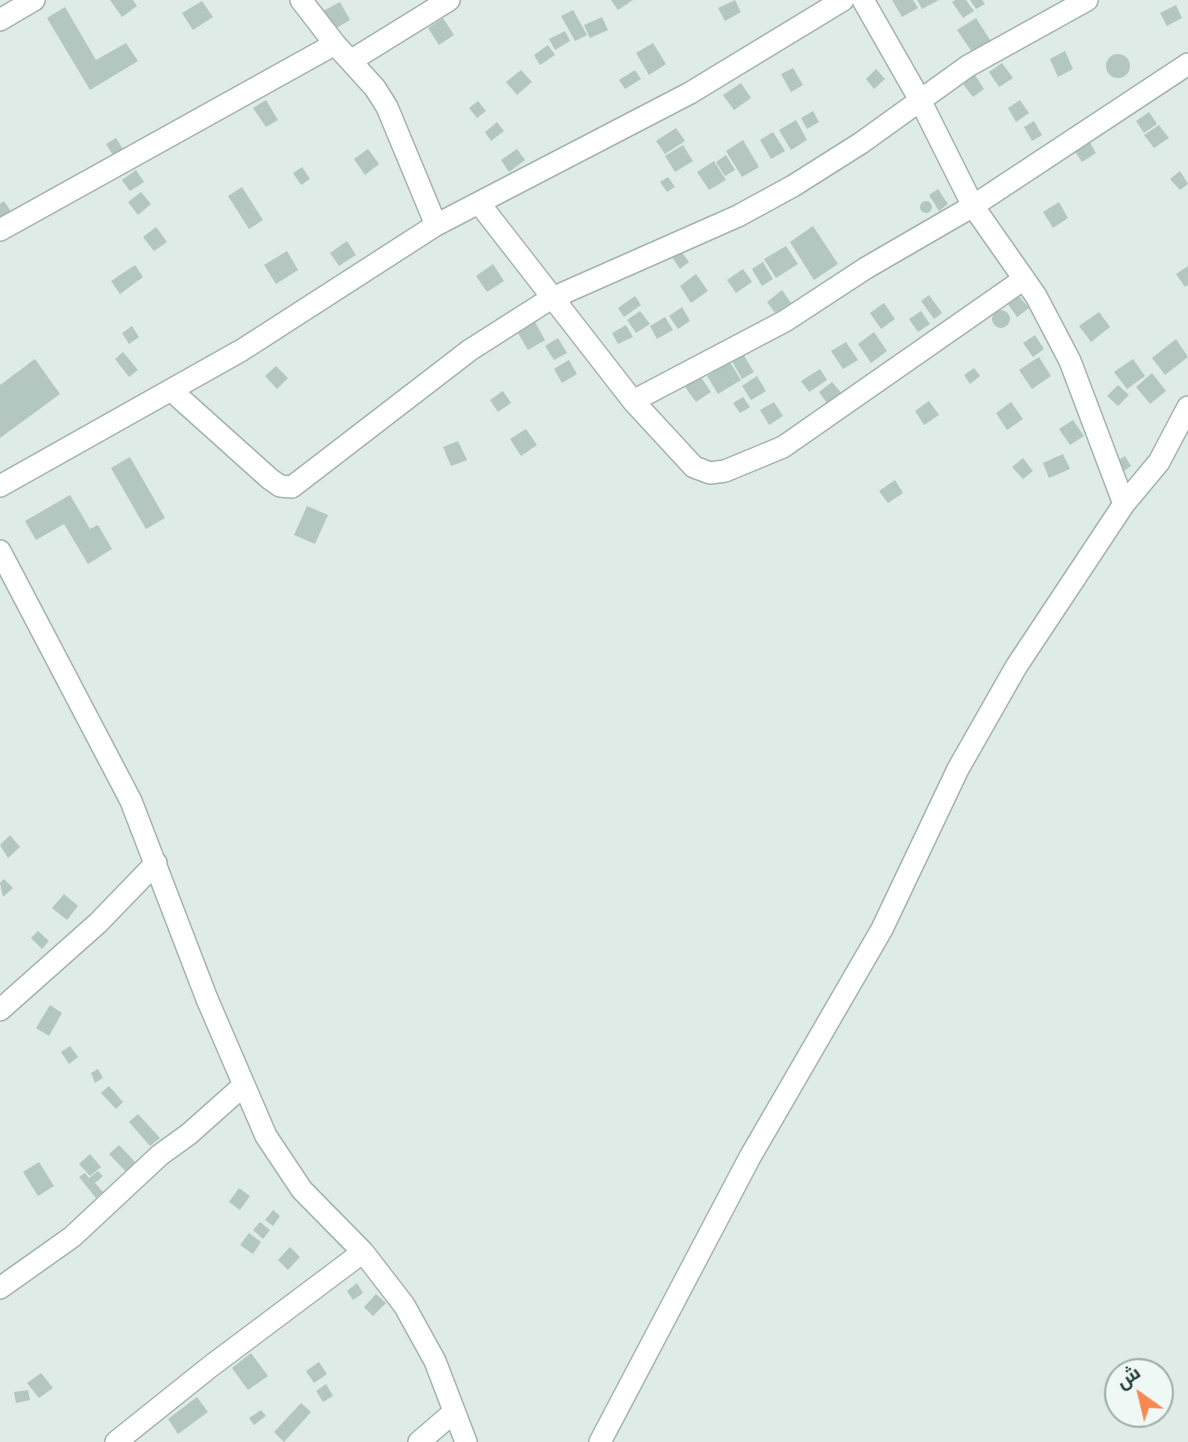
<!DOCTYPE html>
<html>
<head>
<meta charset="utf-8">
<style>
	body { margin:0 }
	#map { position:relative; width:1188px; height:1442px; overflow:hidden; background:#dfebe7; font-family:Inter,Cairo,sans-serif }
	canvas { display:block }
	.north { position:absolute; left:1104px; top:1358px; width:70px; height:70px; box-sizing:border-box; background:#eff8f4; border:2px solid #9cada8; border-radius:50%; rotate:326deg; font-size:19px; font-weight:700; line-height:28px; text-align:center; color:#1f3c36 }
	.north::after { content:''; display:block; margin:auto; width:24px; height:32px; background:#f88750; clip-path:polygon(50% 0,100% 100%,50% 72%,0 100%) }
</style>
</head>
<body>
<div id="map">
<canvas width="1188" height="1442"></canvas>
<div class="north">ش</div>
</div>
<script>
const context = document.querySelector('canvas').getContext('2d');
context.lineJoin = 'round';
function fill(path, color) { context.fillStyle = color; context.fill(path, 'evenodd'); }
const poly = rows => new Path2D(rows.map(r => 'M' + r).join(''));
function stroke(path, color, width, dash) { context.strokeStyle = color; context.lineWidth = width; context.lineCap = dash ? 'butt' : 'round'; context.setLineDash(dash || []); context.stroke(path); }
fill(poly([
	[110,0,133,0,137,6,122,17],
	[611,0,633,0,618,10],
	[735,0,741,12,725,21,718,8],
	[892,0,913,0,918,8,902,17],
	[917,0,939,0,922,9],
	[955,0,966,0,974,11,963,18,952,2],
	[970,0,982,0,985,4,976,9],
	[202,1,213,17,193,30,182,13],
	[340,2,350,20,333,30,323,11],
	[1176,5,1182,18,1167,26,1160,13],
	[65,7,96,60,126,43,138,61,90,90,47,18],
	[573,10,587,35,575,41,561,16],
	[602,17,608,30,590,38,584,25],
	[443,18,454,35,439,45,428,28],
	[976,18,994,46,976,58,957,30],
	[565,31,570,41,555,50,549,39],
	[653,43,666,64,649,75,636,53],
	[548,45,555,55,540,65,534,55],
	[1065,51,1073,69,1058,77,1050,59],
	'1106 66a12 12 0 1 1 24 0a12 12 0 1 1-24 0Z',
	[1002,63,1013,78,999,87,989,72],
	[793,68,803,85,791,92,781,74],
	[876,69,885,79,874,89,866,79],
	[521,70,532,82,517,95,506,82],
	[635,70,641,79,625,89,619,80],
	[975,75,984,89,973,97,963,84],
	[741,83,751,98,734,110,723,95],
	[266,100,278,120,266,127,253,108],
	[1020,100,1029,113,1016,122,1008,108],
	[478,101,486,111,477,118,469,108],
	[813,111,819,122,807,129,801,118],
	[1149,112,1157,124,1144,133,1136,121],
	[796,120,807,140,791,150,779,130],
	[1034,121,1042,135,1032,141,1024,127],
	[497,122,504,131,491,141,485,132],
	[1159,125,1169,138,1154,148,1144,135],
	[676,128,685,141,665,154,656,141],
	[773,132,785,151,771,159,760,140],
	[116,138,126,154,116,160,106,144],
	[743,140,759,167,742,177,726,151],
	[1089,141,1096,153,1082,162,1074,150],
	[683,145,693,161,675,172,665,156],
	[368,149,379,164,365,175,354,159],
	[517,149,525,160,509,172,501,160],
	[726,155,735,170,725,176,716,162],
	[714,161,726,180,709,190,697,172],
	[302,167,310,179,301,185,293,173],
	[136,170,144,182,130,191,122,180],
	[1180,171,1188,184,1180,190,1170,179],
	[668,177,675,187,667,192,660,182],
	[242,187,263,220,249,229,228,196],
	[938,189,948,204,939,211,929,195],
	[141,192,151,204,138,215,128,202],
	'920 207a6 6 0 1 1 12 0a6 6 0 1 1-12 0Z',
	[4,201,12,213,0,221,0,204],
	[1059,202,1068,218,1053,228,1043,212],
	[813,226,838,264,814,280,790,242],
	[156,227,167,242,154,251,143,237],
	[347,241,356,255,339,266,330,253],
	[786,246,798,264,776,278,764,259],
	[680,250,689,262,680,269,671,256],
	[287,251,298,270,276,284,264,265],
	[763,262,773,279,762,286,752,269],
	[493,264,504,281,487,292,476,276],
	[135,265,143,277,120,294,111,281],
	[1188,266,1188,285,1185,287,1176,274],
	[743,269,752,282,736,293,727,280],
	[696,274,708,291,691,303,680,286],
	[782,290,791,303,775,313,767,302],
	[929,295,942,313,934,319,921,301],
	[635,296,641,305,624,317,618,308],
	[1019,296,1029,308,1017,317,1008,304],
	[884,303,895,319,881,329,870,313],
	[682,307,690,321,678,329,669,316],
	'992 319a9 9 0 1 1 18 0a9 9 0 1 1-18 0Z',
	[640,311,650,324,636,333,627,320],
	[921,311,930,324,918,332,909,319],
	[1099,312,1110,327,1091,342,1079,326],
	[665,317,673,330,657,339,650,326],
	[535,322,545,340,528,350,518,333],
	[626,325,633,337,618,344,612,333],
	[132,326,139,337,129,344,122,333],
	[874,332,887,351,871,363,858,344],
	[1035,335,1044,349,1033,357,1023,343],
	[558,338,567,353,554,360,545,346],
	[1176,339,1188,357,1165,375,1152,358],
	[846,342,858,360,843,369,831,351],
	[123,352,138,370,129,377,115,359],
	[743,354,754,372,742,379,732,361],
	[1039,357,1051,376,1032,389,1019,370],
	[35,359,60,394,0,438,0,385],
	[1133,359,1145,376,1127,389,1114,372],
	[569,360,577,374,562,383,554,369],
	[730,362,741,380,718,394,707,376],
	[276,366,288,378,277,389,265,376],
	[974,368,980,376,970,384,964,375],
	[820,369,827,380,809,392,801,381],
	[1152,373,1166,391,1150,404,1136,387],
	[700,376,711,392,696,402,685,387],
	[757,376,766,391,751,400,742,386],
	[832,382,843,395,829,406,819,392],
	[1118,385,1129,395,1118,406,1107,396],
	[503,391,511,403,498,412,490,400],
	[743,397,750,407,740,413,733,403],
	[929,401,939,415,924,425,915,411],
	[774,402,783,416,769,425,760,410],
	[1011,402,1023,419,1007,430,996,413],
	[1073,420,1084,436,1070,445,1059,429],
	[526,429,537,445,521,456,510,439],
	[458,441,467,460,451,466,443,447],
	[1063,454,1070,469,1049,478,1043,463],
	[1125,456,1131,466,1121,473,1114,463],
	[130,457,165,518,146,529,111,468],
	[1023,458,1033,471,1023,479,1012,467],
	[895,480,903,493,888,503,879,491],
	[70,495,90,529,98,525,112,549,88,564,64,524,36,540,25,521],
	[307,506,328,515,315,544,294,535],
	[10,835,20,847,8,858,0,845],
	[4,879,13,888,3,897,0,883],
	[64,894,78,906,67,920,52,908],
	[38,931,49,941,42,949,31,938],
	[50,1005,62,1013,49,1036,36,1028],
	[70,1046,78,1057,69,1064,61,1052],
	[98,1069,103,1078,95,1083,91,1073],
	[109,1086,123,1102,116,1109,101,1093],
	[138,1114,160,1138,150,1146,129,1122],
	[119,1145,141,1168,131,1177,109,1154],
	[90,1154,101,1167,90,1176,79,1164],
	[39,1162,54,1186,38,1196,23,1172],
	[98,1171,103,1176,95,1183,103,1192,96,1198,79,1177,85,1173,89,1178],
	[239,1188,250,1196,240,1210,229,1202],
	[273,1210,280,1216,273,1226,265,1220],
	[260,1222,270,1230,263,1239,253,1230],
	[249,1233,261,1242,253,1254,240,1245],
	[290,1247,300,1257,288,1270,278,1260],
	[357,1283,363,1293,353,1300,347,1291],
	[376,1294,386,1303,373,1316,364,1307],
	[251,1353,268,1376,248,1390,232,1368],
	[319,1362,327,1374,314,1383,306,1371],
	[41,1373,53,1388,39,1398,27,1383],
	[326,1384,333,1396,323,1402,316,1391],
	[28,1390,30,1400,16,1403,14,1392],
	[197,1397,208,1412,178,1434,168,1419],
	[301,1403,311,1412,284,1442,274,1432],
	[261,1410,266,1416,254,1425,249,1418]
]), '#b4c6c0');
const minor = poly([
	[301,0,335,44,375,88,387,107,436,225],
	[863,0,920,100,973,206,1036,296,1070,361,1124,504],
	[0,20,34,0],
	[352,60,449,0],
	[479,203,633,401,785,321,866,268,973,206,1188,64],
	[0,230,335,44],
	[172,391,270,479,280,486,292,487,470,350,550,299,738,216,793,186,861,143,968,66,1087,0],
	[633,401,694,467,710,473,725,471,783,447,1024,279],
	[0,486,242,350,436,225,690,93,843,0],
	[0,551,131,801,207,999,266,1136,302,1190,363,1252,404,1305,435,1361,466,1442],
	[0,1010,98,923,156,863],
	[0,1288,72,1237,160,1155,189,1134,244,1085],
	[116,1442,211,1366,363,1252],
	[419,1442,454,1412],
	[600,1442,750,1157,882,929,958,769,1016,667,1124,504,1159,462,1188,407]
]);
stroke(minor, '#a2b3ae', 24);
stroke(minor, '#fff', 21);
</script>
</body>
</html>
